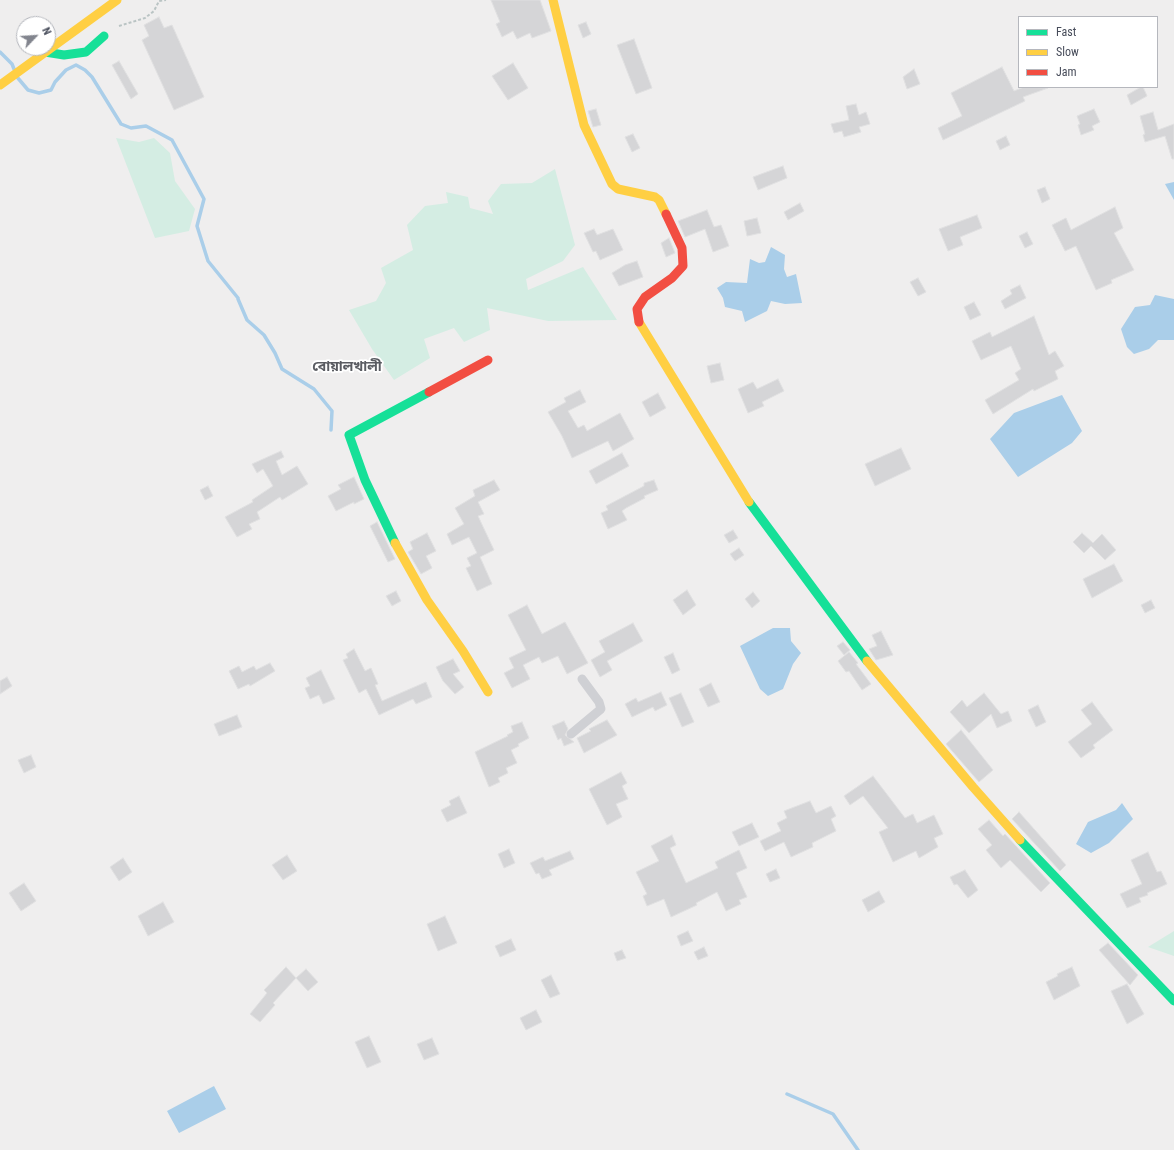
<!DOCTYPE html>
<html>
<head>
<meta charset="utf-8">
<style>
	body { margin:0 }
	#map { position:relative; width:1174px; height:1150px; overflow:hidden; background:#efeeee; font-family:"Roboto Condensed",sans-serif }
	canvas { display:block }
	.legend { position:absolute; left:1018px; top:16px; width:140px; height:72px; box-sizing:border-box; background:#fff; border:1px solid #b5b7bd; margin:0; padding:5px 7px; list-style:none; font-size:12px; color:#474c5a }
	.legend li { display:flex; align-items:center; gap:8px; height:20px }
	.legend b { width:20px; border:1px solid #b5b7bd }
	.north { position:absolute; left:16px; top:16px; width:40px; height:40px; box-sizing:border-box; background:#fff; border:1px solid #b5b7bd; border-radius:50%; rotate:65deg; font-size:11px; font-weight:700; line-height:16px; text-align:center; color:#474c5a }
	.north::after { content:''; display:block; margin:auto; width:14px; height:18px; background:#82858e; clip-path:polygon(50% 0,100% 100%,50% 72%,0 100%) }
</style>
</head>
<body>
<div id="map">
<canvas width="1174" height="1150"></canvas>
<ul class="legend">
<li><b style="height:5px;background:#16e098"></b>Fast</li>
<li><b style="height:5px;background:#ffcf43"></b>Slow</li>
<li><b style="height:5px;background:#f24e42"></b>Jam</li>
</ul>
<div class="north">N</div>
</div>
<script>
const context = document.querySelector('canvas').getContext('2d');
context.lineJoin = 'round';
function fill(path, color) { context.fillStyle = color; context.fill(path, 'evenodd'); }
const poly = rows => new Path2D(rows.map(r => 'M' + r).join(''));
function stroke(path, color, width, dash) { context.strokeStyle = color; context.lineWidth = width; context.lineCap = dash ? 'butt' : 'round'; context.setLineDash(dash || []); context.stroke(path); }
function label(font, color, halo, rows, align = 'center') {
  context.font = font + ' "Roboto Condensed","Noto Sans Bengali",sans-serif'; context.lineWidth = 3.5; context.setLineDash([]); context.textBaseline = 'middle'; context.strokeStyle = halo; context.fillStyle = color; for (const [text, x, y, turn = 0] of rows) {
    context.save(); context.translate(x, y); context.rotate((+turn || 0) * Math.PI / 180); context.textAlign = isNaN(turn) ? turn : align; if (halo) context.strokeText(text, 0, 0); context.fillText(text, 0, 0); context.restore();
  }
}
fill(poly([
	[116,138,139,142,154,138,170,153,175,181,195,209,189,231,155,238],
	[555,169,575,245,563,261,526,279,528,290,583,267,617,320,548,321,487,308,490,330,464,342,454,328,424,339,430,358,394,380,372,349,349,310,376,301,386,283,381,268,413,250,407,225,425,206,448,203,446,192,468,197,470,208,493,214,488,201,501,184,532,183],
	[1174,931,1174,956,1148,947]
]), '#d4ede3');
fill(poly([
	[1174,182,1174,200,1165,184],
	[771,247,785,255,784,269,787,277,796,274,802,303,785,304,771,301,767,311,745,322,742,311,725,307,723,298,717,288,726,282,747,283,750,259,759,263,765,262],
	[1155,295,1174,299,1174,340,1158,340,1149,349,1134,354,1127,347,1121,329,1135,307,1150,305],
	[1062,395,1082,431,1072,443,1018,477,990,439,1014,413],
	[773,628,790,628,791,641,801,653,793,664,783,689,768,696,760,689,740,646],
	[1122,803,1133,819,1109,843,1091,853,1076,844,1088,822,1116,810],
	[214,1086,226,1109,179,1133,167,1111]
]), '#aacee9');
stroke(poly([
	[0,52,12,64,14,69],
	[17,77,28,90,39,93,51,90,55,82,66,70,76,65,85,70,92,77,121,124,131,128,146,126,172,140,204,199,197,226,208,261,238,298],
	[238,299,247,320,264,335,275,353,282,369,314,389,332,411,331,430],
	[787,1094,833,1114,858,1150]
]), '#aacee9', 3.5);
const building = poly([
	[491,0,540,0,551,31,532,38,530,33,517,39,513,31,502,37,496,24,500,22,491,0],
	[159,17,164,28,172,25,204,97,174,110,142,40,149,36,144,25,159,17],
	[586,22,591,34,583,38,578,25,586,22],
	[634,39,652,88,636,94,617,45,634,39],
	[119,61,138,94,131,99,112,65,119,61],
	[513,63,528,88,508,100,492,76,513,63],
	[1002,67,1014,91,1024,87,1048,88,1023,97,1025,101,943,140,938,128,962,116,951,93,1002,67],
	[914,69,920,84,907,89,903,77,914,69],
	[1141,87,1143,87,1147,96,1131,105,1127,95,1141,87],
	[856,104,859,115,866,112,870,124,859,127,861,132,844,137,842,131,834,133,831,124,849,120,846,106,856,104],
	[596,109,601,125,593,127,588,111,596,109],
	[1094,109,1100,122,1092,126,1094,130,1081,135,1078,125,1080,124,1077,116,1094,109],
	[1153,112,1158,130,1174,124,1174,159,1172,159,1165,136,1145,142,1143,135,1145,134,1140,116,1153,112],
	[633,134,640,148,632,152,625,137,633,134],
	[1006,136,1010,145,1000,150,996,141,1006,136],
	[783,166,787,178,758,190,753,177,783,166],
	[1045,187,1050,199,1042,203,1037,190,1045,187],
	[800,203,804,211,788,220,784,212,800,203],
	[1115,207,1123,228,1114,233,1134,270,1111,280,1112,283,1096,290,1076,246,1065,251,1052,225,1066,218,1071,230,1115,207],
	[707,210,714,227,721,225,729,246,713,252,705,229,685,237,678,221,707,210],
	[977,215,982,228,960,237,963,245,948,251,939,229,977,215],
	[757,218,761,233,747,236,744,221,757,218],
	[594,229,597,235,613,229,623,250,600,260,596,251,593,252,584,233,594,229],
	[1027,232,1033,244,1025,248,1019,236,1027,232],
	[669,238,675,253,666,257,661,243,669,238],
	[637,261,643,277,619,286,612,273,625,265,637,261],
	[918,278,926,292,918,296,910,282,918,278],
	[1020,285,1026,298,1005,309,1001,301,1012,294,1010,290,1020,285],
	[974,302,981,315,970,320,964,307,974,302],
	[1034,316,1049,355,1055,351,1064,366,1055,371,1058,379,1034,391,1033,389,993,414,985,400,1019,380,1015,373,1021,369,1011,346,981,360,972,341,990,332,992,337,1034,316],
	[720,363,724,380,711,383,707,366,720,363],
	[778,379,784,391,762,402,764,406,748,413,738,389,753,382,757,389,778,379],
	[580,390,586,402,568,411,578,428,584,425,587,431,620,413,634,439,613,451,608,441,572,458,562,436,548,412,566,402,564,398,580,390],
	[658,393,666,408,650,417,642,402,658,393],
	[901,448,911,469,875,486,865,464,901,448],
	[281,451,284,457,276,461,282,475,297,466,308,484,282,500,280,497,257,512,260,519,249,524,252,529,237,537,225,517,253,502,252,500,273,486,263,469,257,473,252,464,281,451],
	[622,453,629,466,596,484,589,471,622,453],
	[354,477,364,499,354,504,354,502,336,511,328,496,341,489,338,485,354,477],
	[494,480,500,490,478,502,484,514,478,516,494,550,480,557,492,584,477,591,466,568,471,566,467,558,477,553,469,537,452,545,447,534,464,524,455,508,475,496,473,490,494,480],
	[654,480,658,490,644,496,645,498,626,508,622,511,627,520,608,529,601,513,608,510,606,506,644,486,644,483,654,480],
	[208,486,213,496,205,500,200,490,208,486],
	[377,522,395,559,388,562,370,526,377,522],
	[733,530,738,538,729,543,724,535,733,530],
	[427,533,436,551,426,556,432,568,421,574,408,552,413,549,410,542,427,533],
	[1082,533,1093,543,1102,534,1116,550,1105,560,1091,546,1084,553,1073,542,1082,533],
	[739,548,744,555,735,561,730,554,739,548],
	[1114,564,1123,581,1092,598,1083,579,1114,564],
	[687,590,696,605,683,615,673,600,687,590],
	[396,591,401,601,392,606,386,596,396,591],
	[753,592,760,601,752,608,745,599,753,592],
	[1151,600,1155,608,1145,613,1141,605,1151,600],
	[527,605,542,634,565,622,588,663,567,674,558,656,542,663,539,657,523,665,530,679,512,688,504,673,514,668,509,658,526,650,508,615,527,605],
	[633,623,643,641,607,661,612,670,600,677,591,660,605,652,599,641,633,623],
	[881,631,893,655,876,660,869,649,877,646,872,635,881,631],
	[843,642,850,650,844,655,837,646,843,642],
	[354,649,365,671,371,668,378,684,375,685,382,701,426,682,432,697,416,704,413,699,379,715,366,689,359,693,343,660,348,658,346,654,354,649],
	[849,652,858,663,856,664,871,684,862,690,849,671,846,672,838,661,849,652],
	[673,653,680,670,672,674,664,657,673,653],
	[453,659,460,671,453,674,464,687,455,694,443,681,436,667,453,659],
	[270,663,275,671,250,686,249,684,238,689,229,671,239,666,242,672,254,666,256,670,270,663],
	[321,670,335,699,323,704,319,695,310,699,305,688,310,686,306,678,321,670],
	[7,677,12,686,0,694,0,681,7,677],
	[711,683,720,702,708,707,699,689,711,683],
	[661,692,667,705,655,711,653,707,632,717,625,704,636,698,638,702,661,692],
	[681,693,694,722,682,727,669,698,681,693],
	[984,693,1001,714,1008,711,1012,721,997,728,991,714,969,733,950,712,962,700,967,707,984,693],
	[1092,702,1113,730,1093,745,1095,748,1081,758,1068,742,1092,724,1081,710,1092,702],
	[1038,705,1046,722,1036,727,1028,710,1038,705],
	[237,715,242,727,219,736,214,724,237,715],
	[607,720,617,735,584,753,577,738,591,731,589,729,607,720],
	[564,721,568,729,565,735,574,742,564,746,561,738,558,740,552,726,564,721],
	[522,722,529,738,518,744,519,746,511,750,517,763,506,768,508,773,498,778,500,782,489,787,475,752,508,736,507,735,513,732,511,726,522,722],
	[961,730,993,770,979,782,946,744,961,730],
	[31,755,36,767,24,773,18,760,31,755],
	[621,772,627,783,622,786,628,799,616,804,622,817,607,825,589,789,621,772],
	[873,776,905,818,913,814,917,823,934,815,943,834,934,838,938,847,919,858,916,851,893,862,879,832,888,828,863,796,850,805,844,796,873,776],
	[459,796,467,813,447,822,441,810,451,805,449,801,459,796],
	[810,801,816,813,831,806,836,816,831,819,836,831,812,843,813,847,791,857,784,842,765,851,760,841,781,831,777,823,787,818,784,811,810,801],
	[1019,812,1066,865,1060,871,1012,819,1019,812],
	[989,820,1003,836,1005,834,1050,883,1041,892,1010,860,1001,868,986,850,992,845,978,829,989,820],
	[752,823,759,837,739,846,732,832,752,823],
	[672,835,676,845,670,848,686,883,718,868,715,862,739,850,747,868,736,873,747,897,739,900,741,904,726,911,717,892,696,903,697,905,671,917,664,899,647,906,643,896,647,894,636,872,659,861,651,846,672,835],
	[509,849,515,863,504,868,498,854,509,849],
	[570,851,574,859,549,870,552,875,542,879,539,873,536,874,530,863,543,857,545,861,570,851],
	[1148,852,1157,872,1161,871,1167,884,1147,893,1148,895,1139,898,1141,902,1127,908,1120,894,1142,884,1131,860,1148,852],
	[287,855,297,871,283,880,272,865,287,855],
	[123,858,132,872,119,881,110,867,123,858],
	[776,869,780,878,770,882,766,874,776,869],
	[965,870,978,890,968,898,957,884,954,885,950,877,965,870],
	[24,883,36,901,21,911,9,893,24,883],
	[879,891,885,902,868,912,862,900,879,891],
	[163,902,174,922,148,936,138,916,163,902],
	[445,916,457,943,438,951,427,924,445,916],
	[688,931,693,941,681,946,677,936,688,931],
	[511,939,516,950,500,957,495,946,511,939],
	[1108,943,1138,975,1130,985,1099,950,1108,943],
	[704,947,708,956,698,960,694,952,704,947],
	[622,950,626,958,617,961,614,953,622,950],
	[286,967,296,978,273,1003,275,1005,260,1022,250,1014,267,993,264,990,286,967],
	[1072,967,1080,986,1054,1000,1046,982,1058,976,1057,974,1072,967],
	[306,969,318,982,308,991,296,978,306,969],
	[551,975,560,994,550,998,541,980,551,975],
	[1127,984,1144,1014,1127,1024,1111,991,1127,984],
	[536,1010,542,1022,526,1030,520,1018,536,1010],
	[369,1036,381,1062,367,1068,355,1042,369,1036],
	[432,1038,439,1054,424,1060,417,1044,432,1038]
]);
fill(building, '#d5d5d7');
stroke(building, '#e0e0e1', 1);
stroke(poly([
	[119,26,145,18,154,11,159,1,166,0]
]), '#bac4c4', 2, [3, 2]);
stroke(poly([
	[571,734,601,709,599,702,582,679]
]), '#cfd0d4', 9);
stroke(poly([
	[45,52,64,55,86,52,104,36],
	[749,502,867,661],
	[395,543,365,480,349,435,429,392],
	[1020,840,1174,1001]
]), '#16e098', 9);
stroke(poly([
	[553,0,584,125,612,184,618,189,655,197,659,200,666,214],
	[0,85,117,0],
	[639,322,749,502],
	[395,543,427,600,463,651,488,692],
	[867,661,973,787,1020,840]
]), '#ffcf43', 9);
stroke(poly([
	[639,322,637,309,645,297,672,278,683,266,682,248,666,214],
	[429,392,488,360]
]), '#f24e42', 9);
label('bold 14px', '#5a5c62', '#fff', [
	["বোয়ালখালী",347,367]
]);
</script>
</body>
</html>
